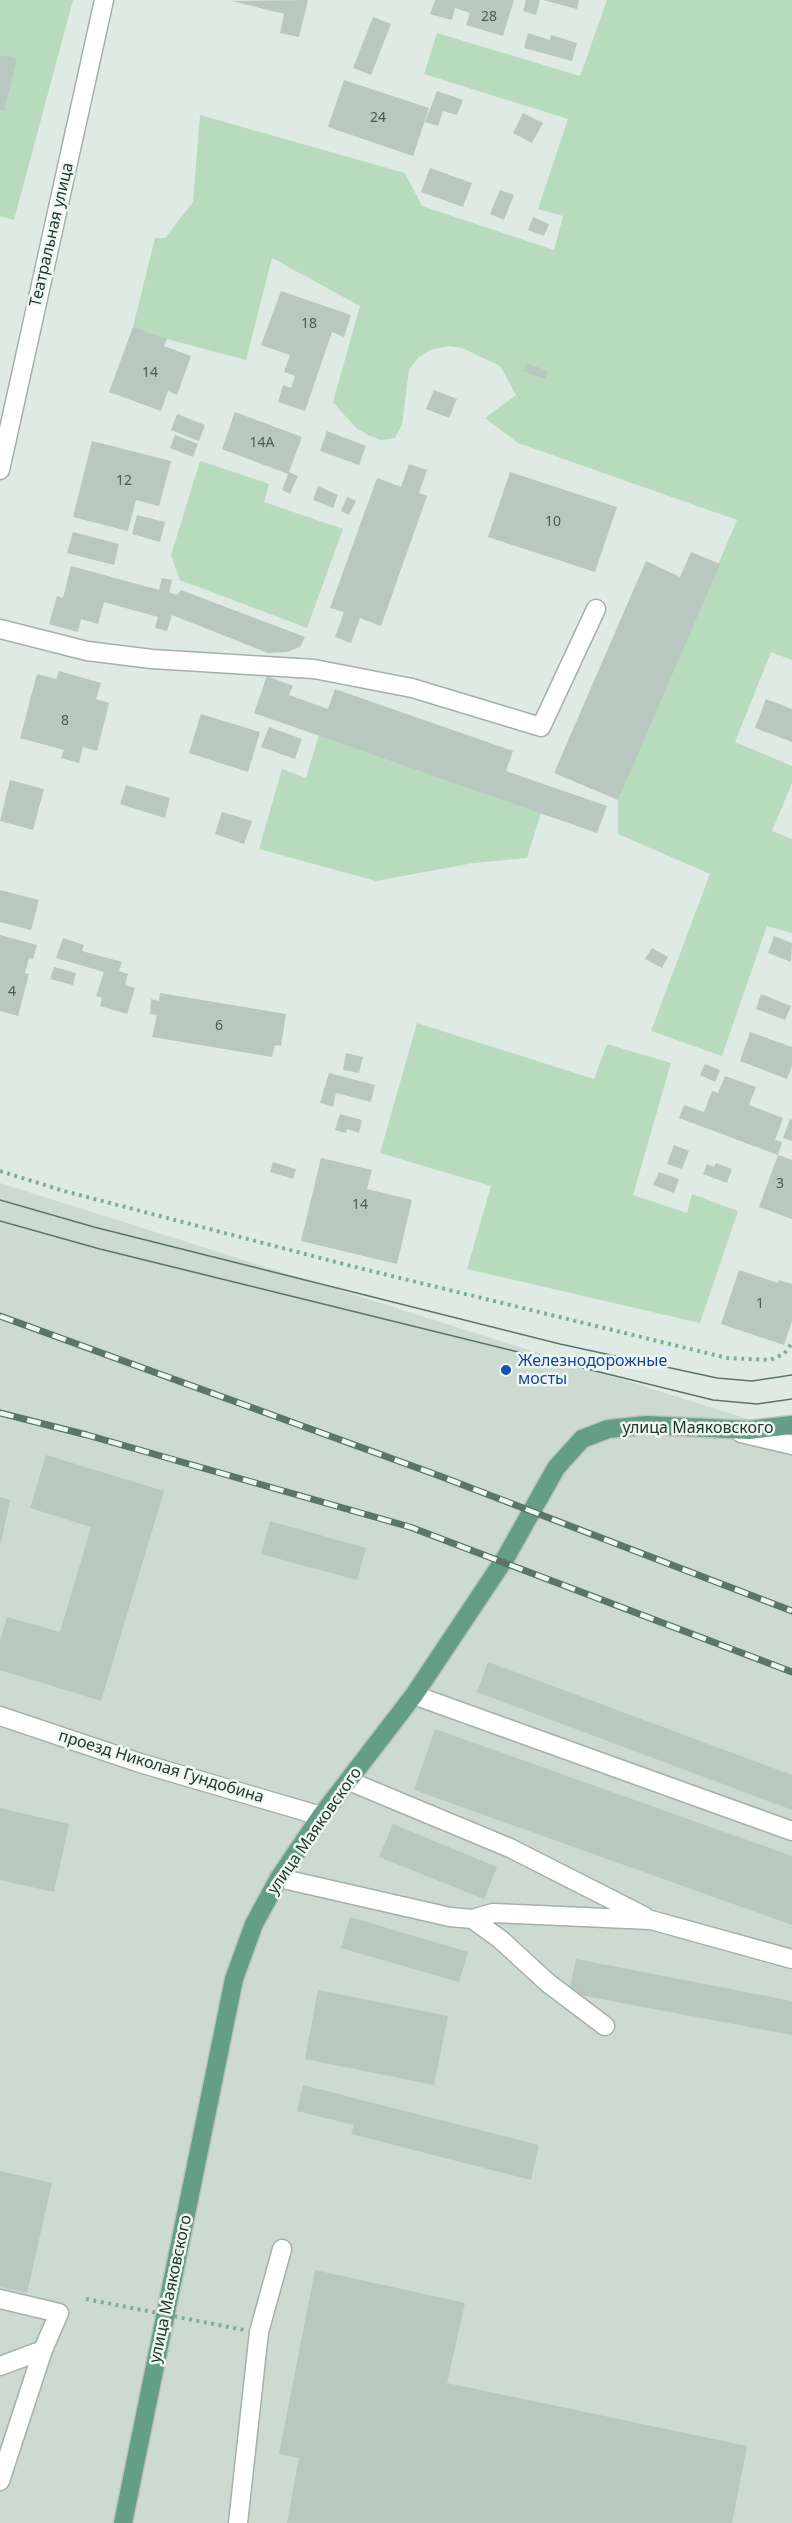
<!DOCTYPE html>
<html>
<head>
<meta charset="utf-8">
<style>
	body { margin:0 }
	canvas { display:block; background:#dfeae4 }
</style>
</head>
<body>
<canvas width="792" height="2523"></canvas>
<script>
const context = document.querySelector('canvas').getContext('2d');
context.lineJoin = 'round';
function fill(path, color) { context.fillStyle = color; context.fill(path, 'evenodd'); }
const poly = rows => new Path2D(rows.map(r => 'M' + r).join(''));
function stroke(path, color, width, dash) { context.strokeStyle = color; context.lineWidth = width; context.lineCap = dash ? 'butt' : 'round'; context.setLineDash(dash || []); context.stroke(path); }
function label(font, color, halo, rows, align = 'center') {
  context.font = font + ' "Noto Sans",sans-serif'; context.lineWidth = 5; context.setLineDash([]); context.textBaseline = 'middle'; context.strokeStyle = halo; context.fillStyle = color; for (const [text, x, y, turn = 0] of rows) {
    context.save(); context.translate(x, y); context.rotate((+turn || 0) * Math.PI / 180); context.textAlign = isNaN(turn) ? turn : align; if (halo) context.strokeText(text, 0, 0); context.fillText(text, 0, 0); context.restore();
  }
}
fill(poly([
	[0,1183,792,1433,792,2523,0,2523]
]), '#cddad2');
fill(poly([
	[0,0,73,0,14,220,0,216],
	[607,0,792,0,792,660,771,652,735,742,792,766,792,783,772,831,792,839,792,933,767,926,722,1056,651,1031,710,874,618,834,618,800,737,520,518,443,485,418,516,395,500,366,462,348,448,346,430,350,418,358,409,370,402,425,395,438,381,440,368,435,356,428,333,402,360,306,272,258,246,360,167,339,133,327,155,238,165,238,193,202,200,115,405,173,422,206,554,250,563,216,538,209,568,119,424,74,437,33,580,76],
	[200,461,269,484,264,502,343,529,307,628,180,580,171,555],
	[319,735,541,813,527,858,473,863,376,881,259,849,282,769,306,778],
	[417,1023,594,1079,607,1044,671,1063,633,1195,687,1213,692,1194,738,1211,700,1323,467,1269,491,1186,380,1153]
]), '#b8dbbd');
fill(poly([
	[308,0,299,37,280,33,284,14,232,1],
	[435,0,514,0,503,36,466,25,470,13,455,8,452,20,430,14],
	[526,0,540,0,536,15,523,11],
	[543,0,579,0,577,9],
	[373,17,391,24,371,75,353,68],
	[528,33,550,40,551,35,577,43,572,61,524,48],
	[0,55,17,59,4,111,0,110],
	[344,80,429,108,413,156,328,127],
	[437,91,463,100,457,115,443,111,438,126,425,122],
	[523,113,543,123,532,143,513,133],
	[430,168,472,183,463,207,421,192],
	[500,190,514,195,504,220,490,214],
	[533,217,549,224,544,236,528,230],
	[281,291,351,315,344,337,332,332,305,411,278,402,283,385,291,388,295,376,284,372,290,355,261,345],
	[133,327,167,339,164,346,191,356,177,395,168,391,161,411,109,392],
	[526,363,548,371,545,379,523,371],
	[434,390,457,399,449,418,426,409],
	[235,412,302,437,289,472,298,476,290,494,282,490,288,474,222,449],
	[177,414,205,425,199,441,171,430],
	[327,431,366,446,359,465,320,451],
	[175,435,198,444,193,457,170,448],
	[92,441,171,461,159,506,136,500,128,531,73,517],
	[409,464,427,470,419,493,427,496,381,626,360,618,351,643,335,637,344,612,330,608,377,478,401,487],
	[510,472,617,507,595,572,488,537],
	[318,486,338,495,333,508,313,500],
	[347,497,356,501,349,515,341,511],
	[137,515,165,522,160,542,132,534],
	[73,532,119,544,114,565,67,553],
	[691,552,720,564,618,800,554,773,646,561,680,577],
	[71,566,159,590,162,578,172,580,169,592,177,595,181,590,305,637,300,647,287,652,268,653,172,615,167,631,155,628,158,617,104,602,98,624,81,619,78,632,49,624,57,596,63,598],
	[59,671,101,683,96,699,109,703,97,751,83,747,79,763,61,758,64,750,20,738,37,674,56,679],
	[267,676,293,686,289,695,328,709,335,689,513,751,506,771,607,806,597,833,254,713],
	[766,699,792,709,792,742,755,728],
	[201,714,260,732,248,772,189,753],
	[269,727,302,739,295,759,261,747],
	[10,780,44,789,33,830,0,821],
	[126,785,170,798,165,818,120,804],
	[222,812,252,821,244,844,215,834],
	[0,890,39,900,31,930,0,922],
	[0,935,37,945,33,959,29,958,25,973,29,974,18,1016,0,1011],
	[774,936,792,943,791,962,768,953],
	[63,938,84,945,82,951,122,962,119,971,128,974,125,985,135,988,127,1014,100,1006,102,998,96,996,104,972,56,958],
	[652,948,668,957,662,968,645,959],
	[54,967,76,973,73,985,50,979],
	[160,993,286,1014,281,1046,275,1045,272,1057,152,1037,157,1015,150,1014,151,999,159,1001],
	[761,994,791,1006,785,1020,756,1009],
	[750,1032,792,1047,792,1066,787,1079,740,1061],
	[346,1053,363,1057,359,1073,343,1070],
	[705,1064,720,1070,715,1082,700,1075],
	[329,1073,375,1085,371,1102,336,1093,333,1107,320,1103],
	[725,1076,756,1087,749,1105,783,1118,775,1140,782,1142,778,1155,792,1160,792,1219,759,1207,778,1155,679,1118,684,1105,704,1112,712,1091,718,1093],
	[340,1114,362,1120,359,1133,347,1129,346,1133,335,1130],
	[790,1119,792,1120,792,1141,783,1138],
	[674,1145,689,1151,682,1169,667,1164],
	[321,1158,372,1170,367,1189,412,1200,397,1264,301,1241],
	[273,1162,296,1169,293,1179,270,1172],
	[716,1163,732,1169,727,1183,703,1174,707,1164,714,1167],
	[659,1172,679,1179,674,1193,653,1185],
	[739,1270,778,1283,779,1280,792,1284,792,1321,784,1345,721,1324],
	[46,1455,164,1491,101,1701,0,1670,0,1641,7,1617,60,1632,91,1527,30,1508],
	[0,1497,10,1500,1,1543,0,1543],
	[270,1521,366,1548,357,1580,261,1554],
	[488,1662,792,1775,792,1810,477,1692],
	[435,1729,792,1856,792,1925,414,1790],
	[0,1808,69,1824,54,1892,0,1880],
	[393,1824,497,1867,484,1899,379,1857],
	[350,1917,468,1952,459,1982,341,1948],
	[576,1959,792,2001,792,2035,569,1993],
	[318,1990,448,2016,434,2085,305,2059],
	[303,2085,539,2145,531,2180,351,2134,354,2125,297,2111],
	[0,2171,52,2183,27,2293,0,2287],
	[315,2270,465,2303,447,2383,747,2446,732,2523,287,2523,299,2458,279,2454]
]), '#b8c7bf');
const lane = poly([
	[0,629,87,651,152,659,314,669,412,688,541,727,596,609],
	[414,1695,792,1831],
	[0,1716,140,1763,321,1816],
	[349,1781,510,1848,644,1916],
	[279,1878,450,1917,472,1919,493,1913,651,1920,792,1959],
	[472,1919,500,1939,548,1983,605,2026],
	[0,2299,59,2313,43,2350,0,2481],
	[0,2366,43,2350],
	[238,2523,259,2332,282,2249]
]);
const street = poly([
	[0,470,104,0],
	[741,1433,792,1445]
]);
const primary = poly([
	[123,2523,234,1979,254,1924,279,1878,321,1816,414,1695,506,1557,556,1468,582,1439,608,1429,647,1425,749,1430,792,1425]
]);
stroke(lane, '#a2b1aa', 21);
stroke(street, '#a2b1aa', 21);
stroke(primary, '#bcc4c1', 21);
stroke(poly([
	[0,1171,64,1191,351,1266,727,1358,770,1360,784,1354,792,1343]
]), '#80ad99', 4, [3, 4.5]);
stroke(lane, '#fff', 18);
stroke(street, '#fff', 18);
stroke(primary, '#659e88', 18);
stroke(poly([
	[0,1200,94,1227,560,1344,717,1378,752,1381,792,1375],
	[0,1221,100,1249,713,1400,757,1404,792,1399]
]), '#5b756b', 1.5);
const rail = poly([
	[0,1316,437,1475,792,1611],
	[0,1413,87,1435,410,1527,792,1672]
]);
stroke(rail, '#5b756b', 7);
stroke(rail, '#eff7f2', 4.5, [14]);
stroke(poly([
	[86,2299,244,2330]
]), '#80ad99', 4, [3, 4.5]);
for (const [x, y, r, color] of [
	[506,1370,6,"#1a4fb4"]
]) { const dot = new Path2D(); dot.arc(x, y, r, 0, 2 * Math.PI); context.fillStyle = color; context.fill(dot); stroke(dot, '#eff7f2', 2); }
label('14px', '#475c53', null, [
	["28",489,17],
	["24",378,118],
	["18",309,324],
	["14",150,373],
	["14А",262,443],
	["12",124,481],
	["10",553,522],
	["8",65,721],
	["4",12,992],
	["6",219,1026],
	["3",780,1184],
	["14",360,1205],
	["1",760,1304]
]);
label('16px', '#21392f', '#eff7f2', [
	["Театральная улица",52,235,-77],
	["улица Маяковского",698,1428],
	["проезд Николая Гундобина",161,1767,17],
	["улица Маяковского",315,1831,-55],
	["улица Маяковского",171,2289,-78]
]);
label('16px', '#164399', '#eff7f2', [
	["Железнодорожные",518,1361],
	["мосты",518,1379]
], 'left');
</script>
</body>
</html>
